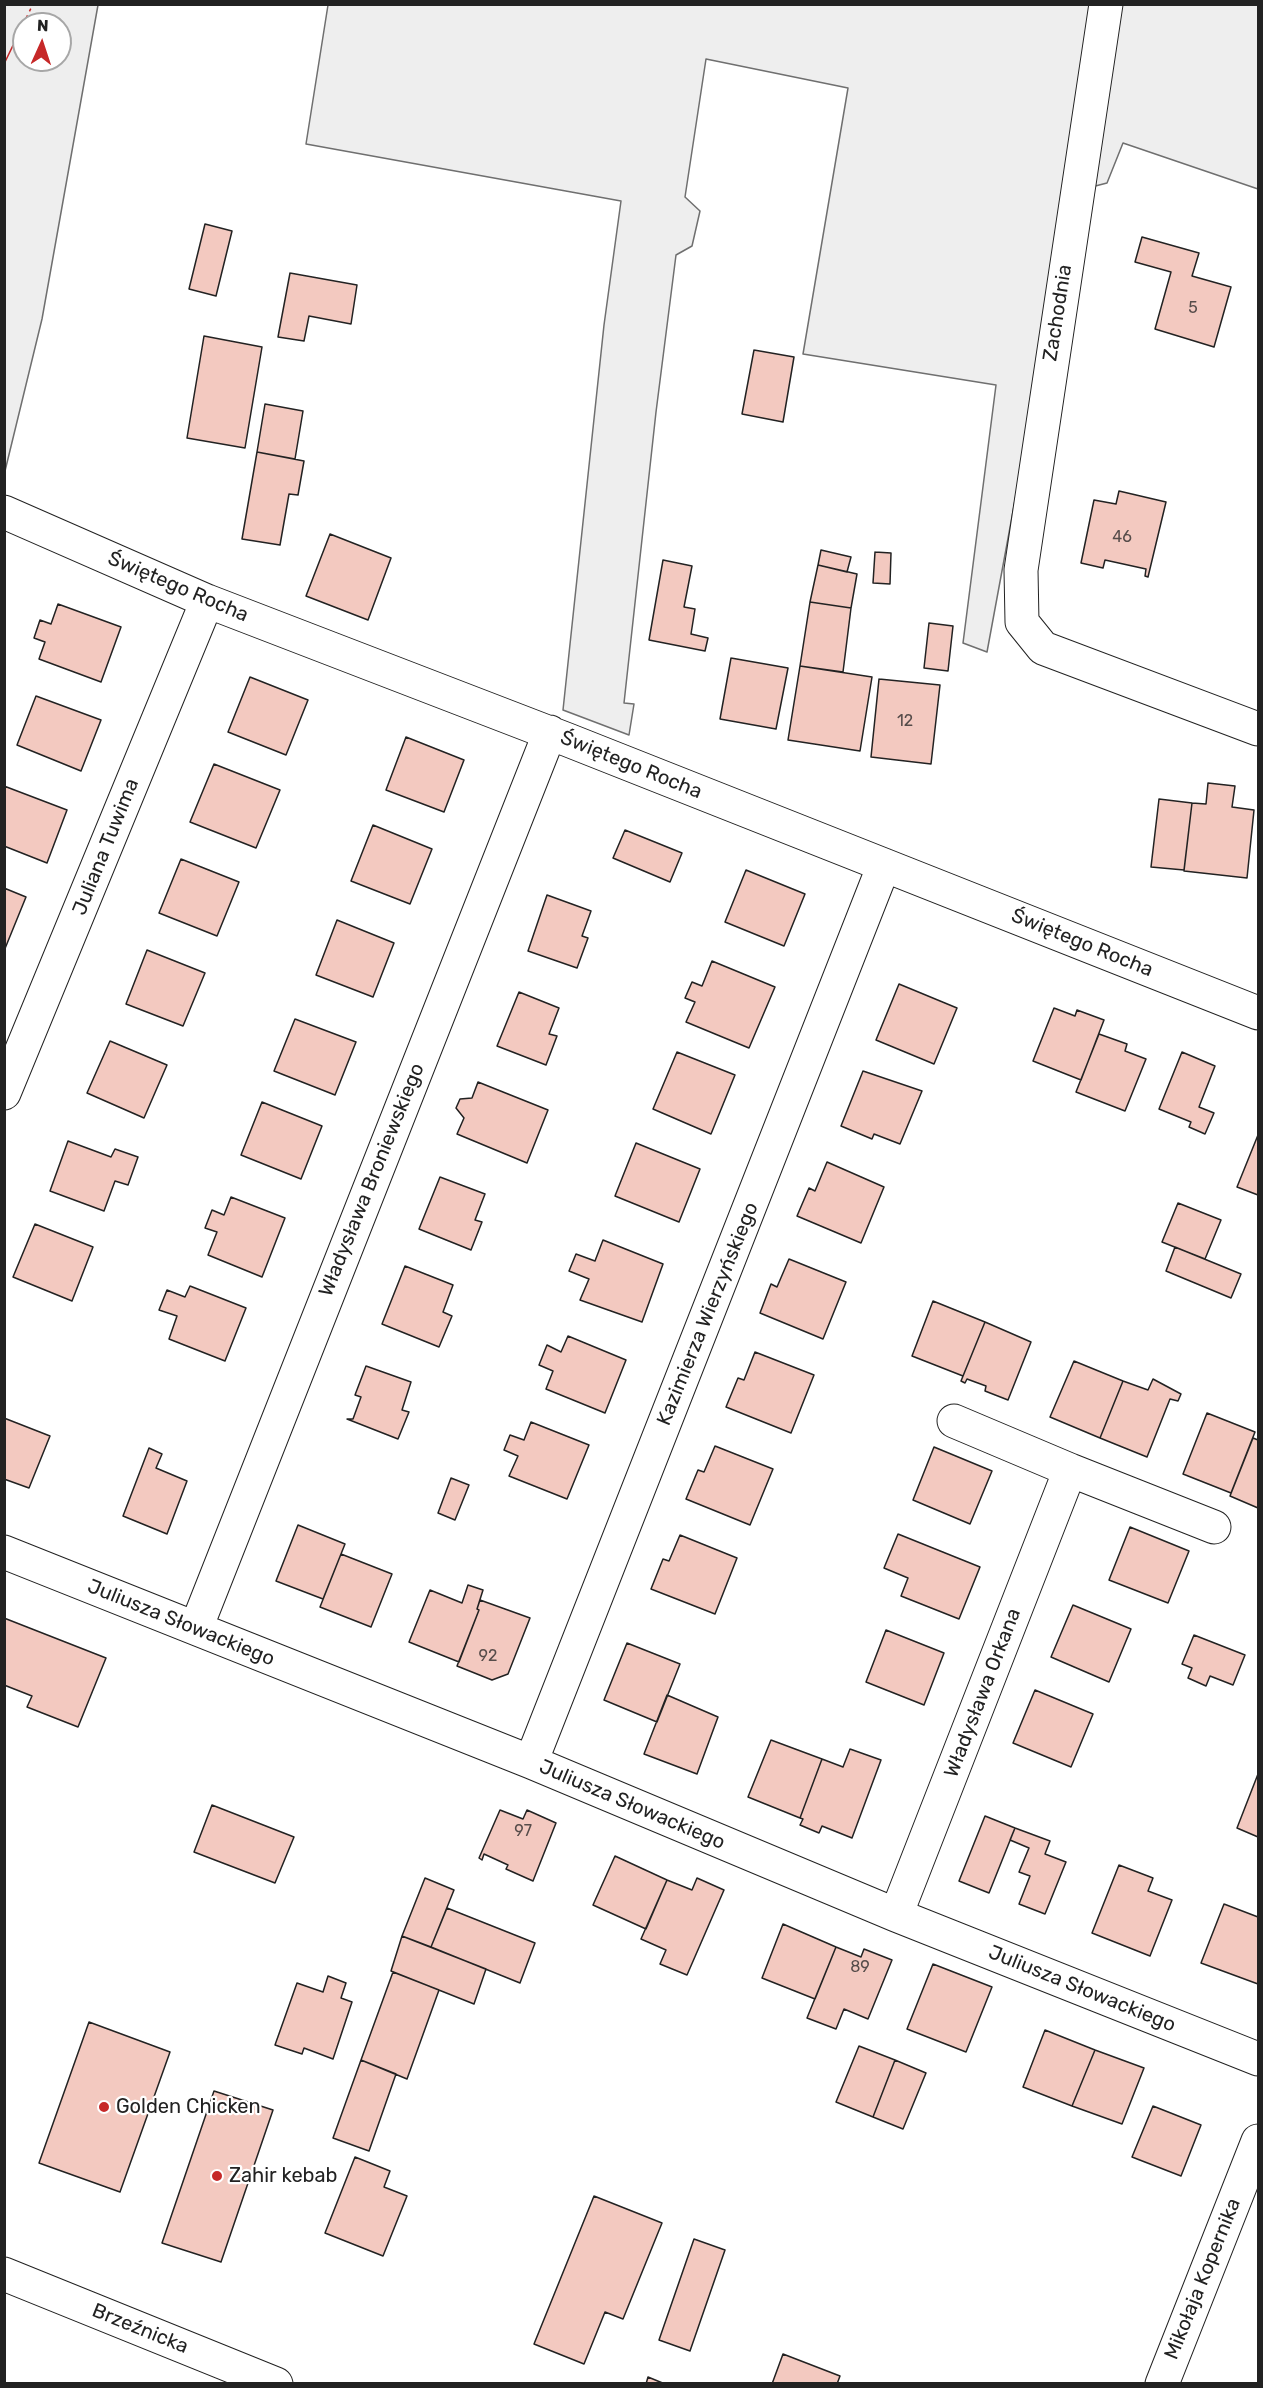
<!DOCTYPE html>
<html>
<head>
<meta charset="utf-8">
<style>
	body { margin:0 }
	#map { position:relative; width:1263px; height:2388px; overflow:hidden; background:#fff; font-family:Rubik,sans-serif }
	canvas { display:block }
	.frame { position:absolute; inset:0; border:6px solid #222; pointer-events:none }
	.north { position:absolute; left:12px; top:12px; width:60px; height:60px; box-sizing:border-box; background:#fff; border:2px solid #a7a7a7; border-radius:50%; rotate:3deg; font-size:16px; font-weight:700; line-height:24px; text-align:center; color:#222 }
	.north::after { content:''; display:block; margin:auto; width:21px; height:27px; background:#c62828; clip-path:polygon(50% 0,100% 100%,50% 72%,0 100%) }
</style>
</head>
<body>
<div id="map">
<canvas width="1263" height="2388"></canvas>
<div class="frame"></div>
<div class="north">N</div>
</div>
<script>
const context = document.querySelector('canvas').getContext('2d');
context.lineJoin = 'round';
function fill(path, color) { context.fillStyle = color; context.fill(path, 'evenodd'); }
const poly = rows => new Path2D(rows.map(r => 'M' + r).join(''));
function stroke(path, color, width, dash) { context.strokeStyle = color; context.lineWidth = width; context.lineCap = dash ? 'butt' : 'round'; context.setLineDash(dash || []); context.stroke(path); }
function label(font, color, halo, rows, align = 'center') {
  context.font = font + ' Rubik,sans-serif'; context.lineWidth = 4.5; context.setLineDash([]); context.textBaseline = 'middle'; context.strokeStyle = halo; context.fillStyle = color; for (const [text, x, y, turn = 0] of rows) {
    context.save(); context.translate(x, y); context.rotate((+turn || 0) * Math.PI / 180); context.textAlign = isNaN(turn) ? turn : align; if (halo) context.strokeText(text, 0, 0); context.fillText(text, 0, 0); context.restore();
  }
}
const green = poly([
	[5,4,98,5,42,319,5,471,5,4],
	[24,24,60,24,60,60,24,60,24,24],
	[328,5,1258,5,1258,189,1123,143,1107,183,1072,192,987,652,963,643,996,385,803,354,848,88,706,59,685,197,700,211,692,246,676,255,656,412,624,703,634,704,629,735,563,710,604,325,621,201,306,144,328,5]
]);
fill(green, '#eee');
stroke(green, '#6f6f6f', 1.5);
const building = poly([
	[205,224,232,231,216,296,189,289,205,224],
	[1142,237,1199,253,1192,276,1231,287,1214,347,1155,329,1171,272,1135,262,1142,237],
	[290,273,357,285,351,324,309,316,304,341,278,337,290,273],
	[204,336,262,347,245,448,187,438,204,336],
	[754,350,794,357,783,422,742,414,754,350],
	[265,404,303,411,295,459,257,452,265,404],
	[257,452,304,461,298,495,289,494,280,545,242,539,257,452],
	[1119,491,1166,502,1148,577,1145,576,1146,569,1105,560,1103,568,1081,563,1094,500,1116,504,1119,491],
	[330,534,391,558,368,620,306,596,330,534],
	[821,550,851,557,847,572,818,565,821,550],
	[875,552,891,553,890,584,873,583,875,552],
	[663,560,692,566,684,607,695,609,691,634,708,638,705,651,649,640,663,560],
	[818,565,857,574,851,608,810,602,818,565],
	[810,602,851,608,843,672,800,666,810,602],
	[58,604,121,627,101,682,39,659,45,642,34,638,40,620,51,624,58,604],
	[929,623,953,626,948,671,924,668,929,623],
	[731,658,788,668,776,729,720,719,731,658],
	[800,666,872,677,860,751,788,740,800,666],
	[250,677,308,700,286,755,228,732,250,677],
	[879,679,940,685,931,764,871,757,879,679],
	[36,696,101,720,81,771,17,745,36,696],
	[406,737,464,760,444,812,386,790,406,737],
	[214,764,280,790,256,848,190,822,214,764],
	[1208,783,1235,786,1232,807,1254,810,1247,878,1184,871,1192,803,1206,804,1208,783],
	[4,786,67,810,47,863,4,846,4,786],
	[1159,799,1192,803,1184,870,1151,867,1159,799],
	[373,825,432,849,410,904,351,881,373,825],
	[625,830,682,853,670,882,613,858,625,830],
	[181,859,239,882,217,936,159,913,181,859],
	[746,870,805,894,784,946,725,922,746,870],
	[4,888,26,897,4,951,4,888],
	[547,895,591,911,582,936,588,938,577,968,528,951,547,895],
	[337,920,394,943,373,997,316,975,337,920],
	[147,950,205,973,183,1026,126,1004,147,950],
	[712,961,775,987,749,1048,686,1022,695,1002,685,998,692,982,702,986,712,961],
	[899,984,957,1008,934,1064,876,1040,899,984],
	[519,992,559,1008,549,1034,557,1036,546,1065,497,1046,519,992],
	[1054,1008,1075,1016,1077,1010,1104,1020,1081,1080,1033,1061,1054,1008],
	[295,1019,356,1042,335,1095,274,1071,295,1019],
	[1099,1034,1127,1044,1125,1051,1146,1059,1125,1111,1076,1092,1099,1034],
	[110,1041,167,1065,144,1118,87,1093,110,1041],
	[677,1052,735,1075,711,1134,653,1109,677,1052],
	[1182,1052,1215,1066,1199,1107,1214,1113,1205,1134,1189,1127,1191,1122,1159,1109,1182,1052],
	[863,1071,922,1091,900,1144,874,1134,872,1139,841,1126,863,1071],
	[478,1082,548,1110,527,1163,457,1134,464,1118,456,1108,460,1099,472,1098,478,1082],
	[262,1102,322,1126,301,1179,241,1155,262,1102],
	[1258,1135,1258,1195,1237,1187,1258,1135],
	[68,1141,111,1157,115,1149,138,1157,128,1185,115,1181,104,1211,50,1191,68,1141],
	[636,1143,700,1169,679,1222,615,1196,636,1143],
	[827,1162,884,1187,861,1243,797,1216,809,1188,815,1191,827,1162],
	[440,1177,485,1194,475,1220,482,1222,471,1250,419,1229,440,1177],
	[231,1197,285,1218,262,1277,208,1255,217,1232,205,1228,212,1210,224,1215,231,1197],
	[1178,1203,1221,1220,1205,1259,1162,1242,1178,1203],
	[35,1224,93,1247,72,1301,13,1277,35,1224],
	[603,1240,663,1264,642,1322,580,1300,589,1279,569,1271,576,1254,595,1261,603,1240],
	[1175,1247,1241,1274,1231,1298,1166,1271,1175,1247],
	[789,1259,846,1282,823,1339,760,1313,771,1284,777,1287,789,1259],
	[405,1266,453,1285,443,1312,452,1316,439,1347,382,1324,405,1266],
	[190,1286,246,1308,225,1361,169,1339,177,1316,159,1310,167,1290,185,1297,190,1286],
	[933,1301,985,1322,963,1376,912,1356,933,1301],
	[985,1322,1031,1342,1008,1400,985,1391,986,1386,967,1379,965,1383,961,1381,985,1322],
	[568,1336,626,1360,605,1413,546,1389,553,1371,539,1365,547,1345,561,1352,568,1336],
	[755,1352,814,1375,791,1433,726,1407,738,1378,744,1380,755,1352],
	[1074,1361,1123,1381,1100,1438,1050,1417,1074,1361],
	[366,1366,411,1382,402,1410,409,1412,398,1439,347,1419,353,1419,361,1397,355,1395,366,1366],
	[1153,1379,1181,1394,1178,1401,1170,1399,1147,1457,1100,1438,1123,1381,1148,1390,1153,1379],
	[1207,1413,1255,1432,1231,1493,1183,1474,1207,1413],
	[4,1418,50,1436,29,1488,4,1479,4,1418],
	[531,1422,589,1445,567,1499,509,1476,518,1456,504,1450,510,1435,524,1440,531,1422],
	[1253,1438,1258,1440,1258,1508,1230,1496,1253,1438],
	[715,1446,773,1469,750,1525,686,1499,698,1470,704,1472,715,1446],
	[934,1447,992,1471,970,1524,913,1500,934,1447],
	[149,1448,162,1454,156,1468,187,1481,167,1534,123,1516,149,1448],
	[451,1478,469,1485,455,1520,438,1513,451,1478],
	[298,1525,345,1544,323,1599,276,1581,298,1525],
	[1130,1527,1189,1551,1168,1603,1109,1580,1130,1527],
	[898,1534,980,1567,959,1619,901,1596,908,1578,884,1568,898,1534],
	[680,1535,737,1558,715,1614,651,1589,663,1559,669,1561,680,1535],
	[341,1554,392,1574,371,1627,320,1607,341,1554],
	[468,1585,483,1590,477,1609,479,1610,459,1662,409,1642,430,1590,462,1603,468,1585],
	[480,1600,530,1618,508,1674,492,1680,457,1666,479,1610,477,1609,480,1600],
	[1073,1605,1131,1629,1109,1682,1051,1657,1073,1605],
	[4,1618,106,1658,78,1727,27,1707,32,1696,4,1685,4,1618],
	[886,1630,944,1653,924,1705,866,1682,886,1630],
	[1194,1635,1245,1655,1233,1685,1210,1676,1206,1686,1188,1678,1192,1668,1182,1664,1194,1635],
	[627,1643,680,1664,657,1722,604,1700,627,1643],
	[1035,1690,1093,1714,1071,1767,1013,1743,1035,1690],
	[667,1695,718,1717,697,1774,644,1754,667,1695],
	[771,1740,822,1759,800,1818,748,1797,771,1740],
	[850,1749,881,1760,852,1838,822,1826,819,1833,800,1825,803,1819,800,1818,822,1759,843,1767,850,1749],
	[1258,1774,1258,1837,1237,1828,1258,1774],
	[212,1805,294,1837,275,1883,194,1852,212,1805],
	[500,1810,523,1819,527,1810,556,1823,533,1881,506,1869,508,1865,484,1854,482,1860,479,1858,500,1810],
	[985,1816,1015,1828,989,1893,959,1881,985,1816],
	[1015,1828,1050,1841,1045,1854,1066,1862,1045,1914,1019,1904,1030,1876,1019,1872,1029,1848,1010,1840,1015,1828],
	[615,1856,667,1880,646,1929,593,1905,615,1856],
	[1119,1865,1153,1878,1148,1891,1172,1900,1150,1956,1092,1933,1119,1865],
	[425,1878,454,1890,431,1947,402,1936,425,1878],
	[697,1878,724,1890,687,1975,660,1964,666,1950,641,1939,667,1880,692,1890,697,1878],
	[1224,1904,1258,1917,1258,1984,1201,1963,1224,1904],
	[447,1908,535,1943,520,1983,431,1947,447,1908],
	[783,1924,836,1947,815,1999,762,1978,783,1924],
	[402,1936,486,1969,474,2004,391,1971,402,1936],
	[836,1947,861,1957,864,1949,892,1960,868,2019,844,2009,836,2029,807,2018,836,1947],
	[933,1964,992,1987,966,2052,907,2029,933,1964],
	[393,1972,439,1990,407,2079,361,2060,393,1972],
	[328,1976,346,1983,341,1998,352,2002,333,2059,304,2048,302,2054,275,2045,297,1983,323,1992,328,1976],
	[89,2022,170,2052,120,2192,39,2163,89,2022],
	[1045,2030,1095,2050,1072,2106,1023,2087,1045,2030],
	[859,2046,895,2060,873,2117,836,2102,859,2046],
	[1095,2050,1144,2068,1122,2124,1072,2106,1095,2050],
	[361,2060,396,2074,369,2151,333,2138,361,2060],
	[895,2060,926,2073,903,2129,873,2117,895,2060],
	[214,2091,273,2110,221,2262,162,2243,214,2091],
	[1153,2106,1201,2125,1181,2176,1132,2157,1153,2106],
	[355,2157,390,2171,384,2187,407,2196,383,2256,325,2233,355,2157],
	[594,2196,662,2223,623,2319,605,2312,584,2364,534,2344,594,2196],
	[694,2239,725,2250,690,2351,659,2340,694,2239],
	[783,2354,840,2376,837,2384,772,2384,783,2354],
	[648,2377,665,2384,646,2384,648,2377]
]);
fill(building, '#f3c9c0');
stroke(building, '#222', 1.5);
const minor = poly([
	[1106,4,1021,570,1022,622,1043,648,1258,729],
	[4,512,207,601,568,740,1258,1013],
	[4,1093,207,601],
	[954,1421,1070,1470],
	[4,1552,531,1762,896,1915,1258,2059],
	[196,1628,550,732],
	[531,1762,884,865],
	[896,1915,1070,1470,1214,1527],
	[1162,2384,1258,2141]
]);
const primary = poly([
	[4,2274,276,2384]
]);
stroke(minor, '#222', 35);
stroke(primary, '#222', 35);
stroke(minor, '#fff', 33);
stroke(primary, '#fff', 33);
stroke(poly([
	[4,64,33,4]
]), '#c62828', 1.5, [21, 4.5, 3, 4.5]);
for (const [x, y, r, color] of [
	[104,2107,6,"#c62828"],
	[217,2176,6,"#c62828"]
]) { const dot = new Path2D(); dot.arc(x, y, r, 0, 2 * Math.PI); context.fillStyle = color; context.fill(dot); stroke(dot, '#fff', 2); }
label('16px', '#564c4a', null, [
	["5",1193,308],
	["46",1122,537],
	["12",905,721],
	["92",488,1656],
	["97",523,1831],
	["89",860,1967]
]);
label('20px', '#222', '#fff', [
	["Zachodnia",1058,313,-81],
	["Świętego Rocha",178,587,23],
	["Świętego Rocha",631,765,22],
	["Juliana Tuwima",106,847,-68],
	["Świętego Rocha",1082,943,22],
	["Władysława Broniewskiego",372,1180,-68],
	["Kazimierza Wierzyńskiego",708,1314,-68],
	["Juliusza Słowackiego",181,1623,22],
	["Władysława Orkana",983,1693,-69],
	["Juliusza Słowackiego",632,1805,23],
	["Juliusza Słowackiego",1082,1989,22],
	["Mikołaja Kopernika",1203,2279,-68],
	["Brzeźnicka",140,2329,22]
]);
label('20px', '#222', '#fff', [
	["Golden Chicken",116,2107],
	["Zahir kebab",229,2176]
], 'left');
</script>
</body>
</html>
